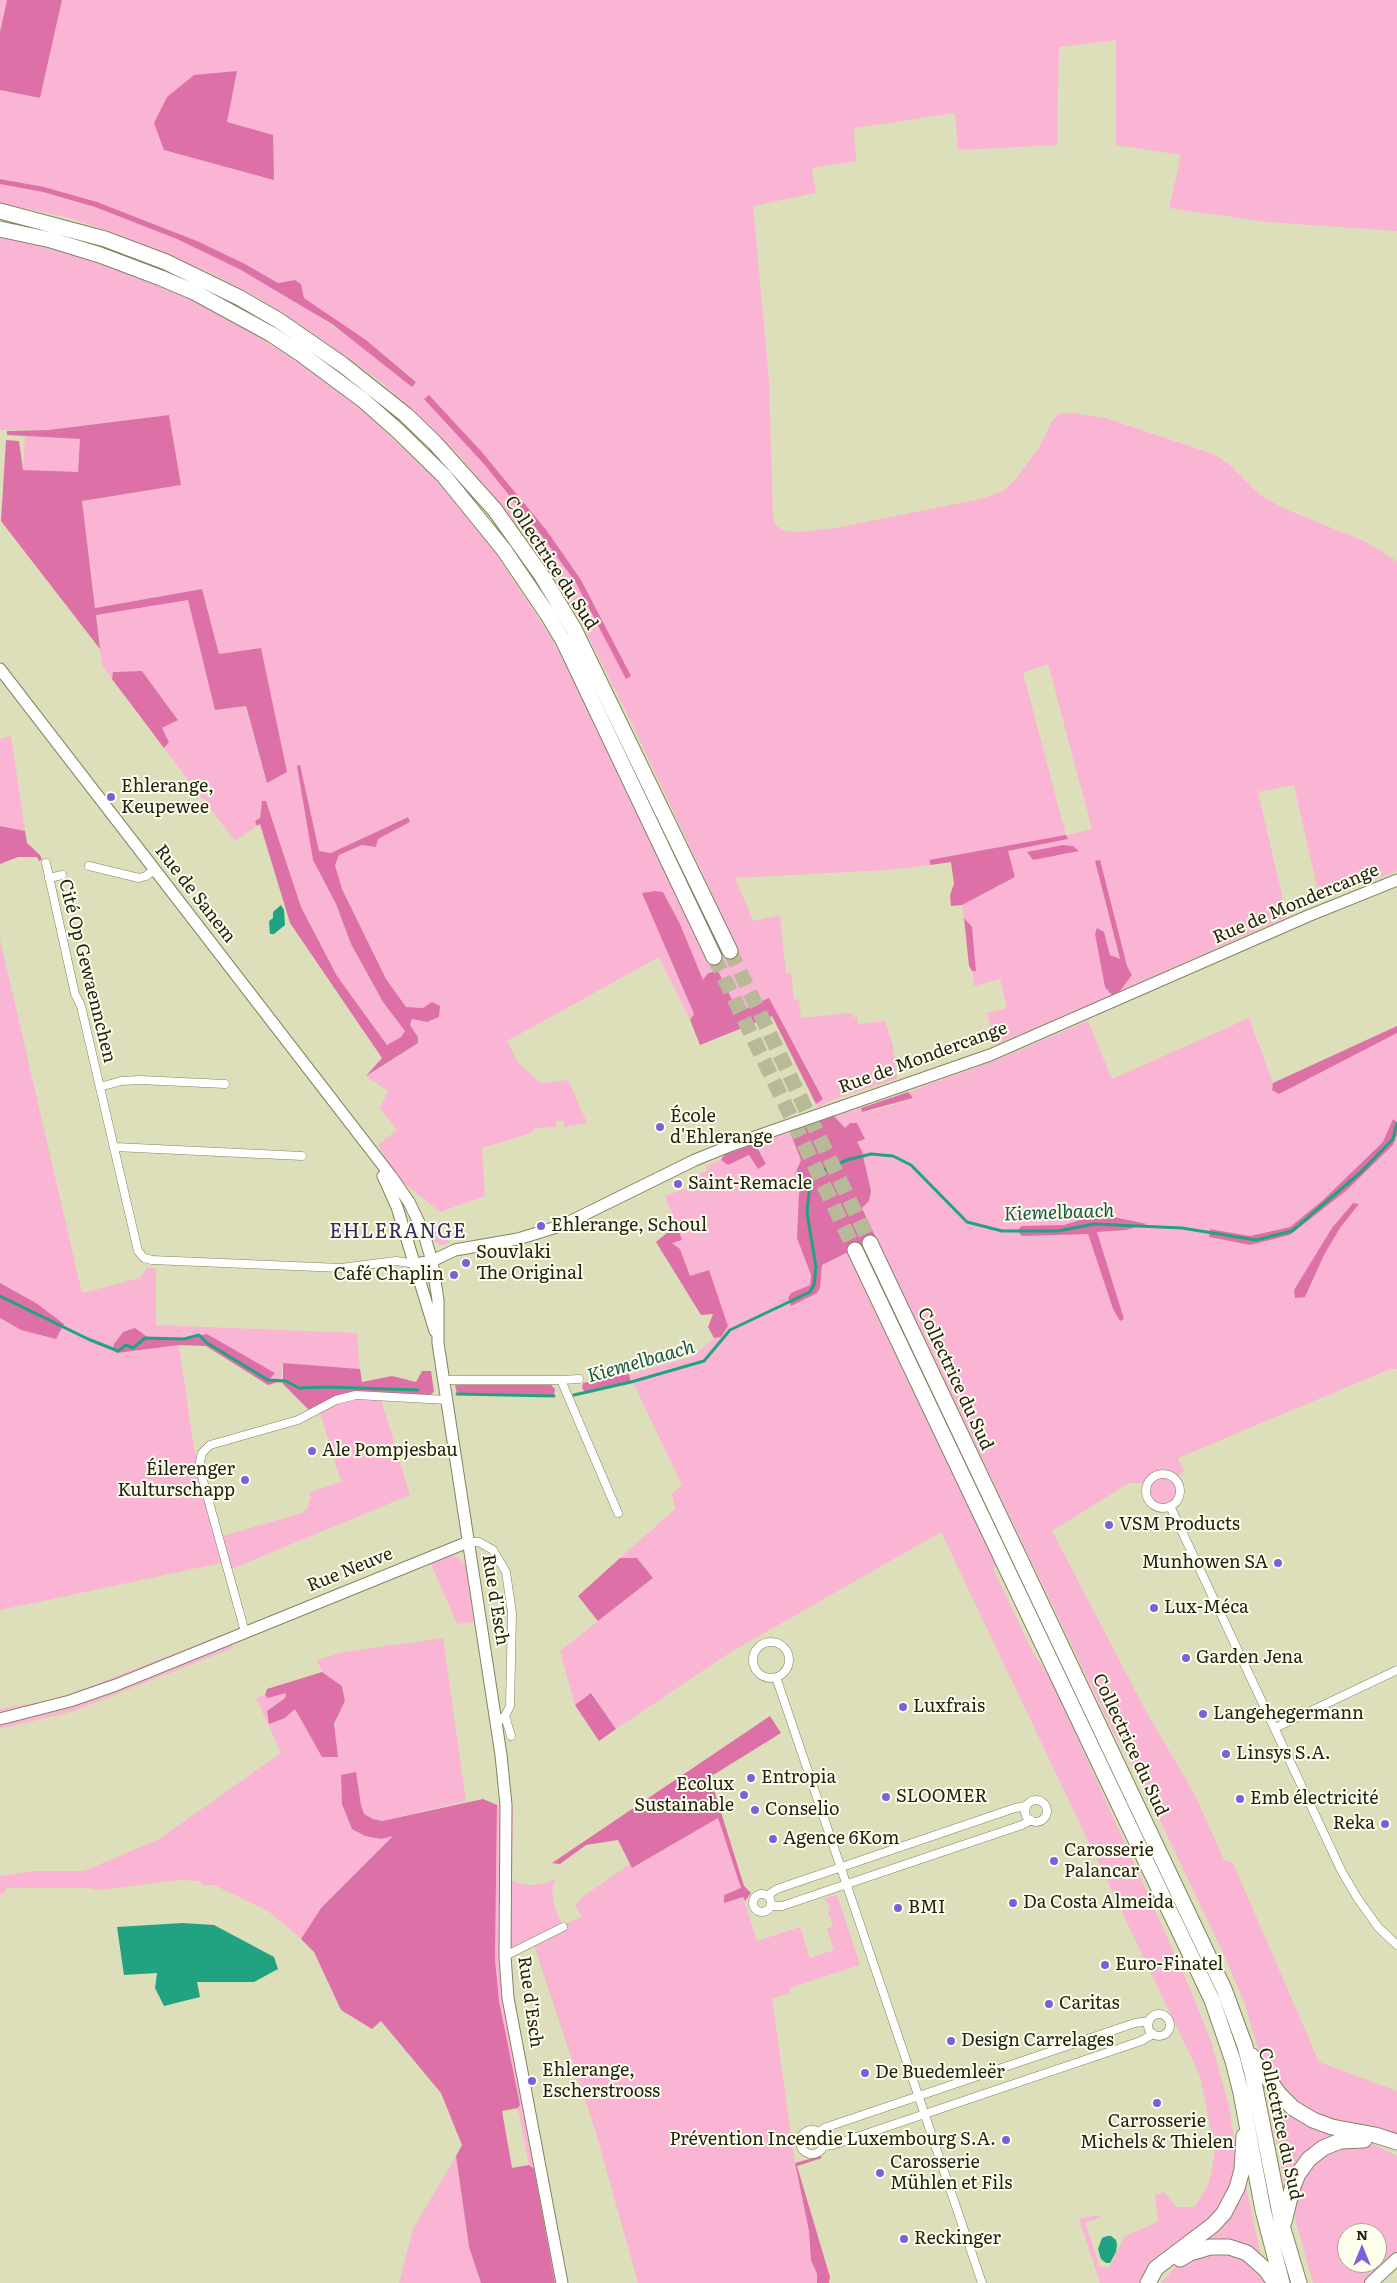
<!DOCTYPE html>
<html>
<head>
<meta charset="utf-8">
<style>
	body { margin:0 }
	#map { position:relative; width:1397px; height:2283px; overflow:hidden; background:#dcdfb9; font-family:Literata,serif }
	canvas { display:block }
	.north { position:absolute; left:1337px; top:2223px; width:50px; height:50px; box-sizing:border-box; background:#fdfeeb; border:1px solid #a6a695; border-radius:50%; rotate:0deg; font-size:14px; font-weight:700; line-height:20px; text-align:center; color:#232315 }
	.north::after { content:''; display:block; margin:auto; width:18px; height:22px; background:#7c60da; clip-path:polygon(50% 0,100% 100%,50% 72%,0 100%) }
</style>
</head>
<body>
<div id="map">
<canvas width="1397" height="2283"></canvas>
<div class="north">N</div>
</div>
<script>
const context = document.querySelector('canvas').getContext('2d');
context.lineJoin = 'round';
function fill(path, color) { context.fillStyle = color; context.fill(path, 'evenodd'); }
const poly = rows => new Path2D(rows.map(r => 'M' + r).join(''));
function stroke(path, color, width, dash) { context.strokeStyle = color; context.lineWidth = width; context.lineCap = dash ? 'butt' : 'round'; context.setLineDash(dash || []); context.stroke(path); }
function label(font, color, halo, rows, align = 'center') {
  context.font = font + ' Literata,serif'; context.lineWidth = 4; context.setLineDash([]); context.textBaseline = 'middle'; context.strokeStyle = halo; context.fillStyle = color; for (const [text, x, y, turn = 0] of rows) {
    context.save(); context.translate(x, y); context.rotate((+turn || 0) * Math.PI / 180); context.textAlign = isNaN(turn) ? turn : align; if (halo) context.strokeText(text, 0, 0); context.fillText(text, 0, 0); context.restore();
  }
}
fill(poly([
	[0,0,7,0,0,32],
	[62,0,1397,0,1397,231,1268,222,1169,208,1181,155,1116,145,1116,40,1059,47,1057,145,958,150,955,113,854,128,856,161,812,168,816,193,753,206,769,380,773,517,776,526,785,531,799,532,835,528,980,499,1001,492,1014,481,1038,449,1052,421,1059,414,1072,413,1105,418,1213,454,1230,465,1260,495,1285,509,1366,542,1397,561,1397,871,1320,900,1294,785,1258,792,1287,917,1120,991,1132,975,1127,966,1095,862,1120,960,1110,955,1104,932,1112,995,995,1045,987,1013,1007,1008,1000,979,974,986,972,971,975,971,972,927,964,918,962,905,1015,877,1008,851,1067,839,930,861,931,865,887,870,735,878,753,921,780,915,786,973,791,973,794,1000,799,999,801,1018,852,1013,853,1017,857,1017,858,1024,885,1021,893,1046,897,1079,832,1100,818,1107,816,1104,823,1098,769,999,738,1012,718,972,703,981,680,924,663,892,667,953,694,1014,690,1020,659,957,507,1041,519,1064,541,1083,568,1080,587,1123,564,1127,564,1121,556,1121,556,1127,535,1128,531,1133,482,1148,485,1196,440,1212,395,1176,378,1145,397,1130,380,1108,388,1091,366,1076,418,1043,418,1037,410,1025,412,1018,427,1022,423,1008,406,1007,386,979,342,889,335,865,339,855,362,845,376,847,378,839,410,822,407,817,331,853,319,851,299,766,313,860,336,904,351,944,383,1002,405,1031,401,1037,387,1045,337,976,301,907,266,801,262,801,260,818,255,821,257,826,235,841,164,748,169,742,162,728,178,719,142,671,113,672,112,679,102,665,96,615,188,599,215,710,245,706,267,783,261,648,219,654,202,589,95,608,82,501,181,485,169,415,48,430,0,430,0,237,56,249,102,263,195,301,240,325,322,378,358,406,433,476,467,515,496,554,549,634,572,677,710,962,736,949,721,916,722,915,632,724,582,624,586,621,578,617,553,575,522,530,457,453,381,382,300,324,255,296,209,272,115,233,66,217,0,203,0,184,43,192,95,207,177,239,241,270,297,301,371,353,412,386,416,381,366,340,304,298,301,284,295,280,278,283,245,264,197,241,97,202,44,187,0,179,0,90,40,98],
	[429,395,481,451,547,532,581,580,630,677,576,583,542,536],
	[1048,664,1092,829,1066,835,1023,673],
	[1063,845,1073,846,1078,851,1028,853],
	[25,436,80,439,78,473,23,470],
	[11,736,25,831,0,826,0,739],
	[0,939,82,1293,140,1278,147,1268,156,1268,156,1325,357,1333,360,1369,283,1363,281,1376,283,1384,268,1380,199,1335,184,1339,150,1339,123,1332,114,1344,117,1353,179,1345,194,1449,220,1537,302,1513,308,1507,311,1496,310,1492,341,1482,319,1409,336,1400,380,1396,410,1495,229,1570,226,1562,0,1610,0,1318,21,1330,36,1303,0,1283],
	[1249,1018,1273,1083,1272,1090,1279,1094,1397,1033,1397,1123,1393,1120,1383,1142,1323,1200,1290,1227,1250,1236,1210,1229,1209,1237,1250,1245,1291,1235,1362,1176,1393,1145,1397,1135,1397,1369,1390,1369,1178,1458,1184,1471,1174,1479,1179,1488,1179,1493,1175,1503,1170,1506,1161,1508,1151,1504,1146,1494,1147,1484,1129,1483,1052,1531,1148,1715,1195,1795,1224,1860,1233,1863,1319,2062,1397,2091,1397,2137,1334,2123,1296,2105,1261,2058,1244,2002,1224,1955,1135,1768,1114,1734,862,1208,869,1201,871,1191,862,1151,857,1142,865,1139,845,1128,834,1116,861,1108,863,1112,886,1107,913,1098,908,1092,991,1062,1088,1021,1112,1079],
	[1359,1204,1340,1228,1324,1255,1332,1228],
	[1099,1214,1126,1230,1097,1231,1124,1319,1121,1320,1113,1309,1088,1234,1021,1226,1064,1225],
	[790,1132,801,1160,807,1186,797,1238,811,1275,810,1285,791,1293,788,1298,791,1305,820,1288,822,1265,849,1251,861,1277,859,1279,997,1566,993,1568,1032,1651,1052,1681,1189,1986,1211,2041,1228,2102,1237,2155,1236,2172,1224,2204,1143,2283,1100,2283,1079,2219,1099,2215,1100,2218,1085,2222,1100,2267,1109,2267,1125,2236,1158,2222,1155,2195,1164,2192,1176,2207,1195,2207,1209,2183,1215,2151,1200,2076,941,1532,731,1652,616,1729,592,1693,575,1705,560,1651,653,1578,637,1558,620,1558,675,1509,672,1494,682,1485,629,1374,694,1356,714,1338,721,1337,709,1271,690,1277,680,1249,672,1243,681,1239,665,1196,698,1184,695,1175,708,1170,706,1166,721,1160,728,1165,749,1155,758,1169,766,1164,755,1144],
	[433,1221,450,1243,441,1245,435,1242,427,1225],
	[447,1554,457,1557,466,1564,474,1622,457,1624,430,1562],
	[229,1632,233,1648,74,1711,0,1729,0,1709,61,1698],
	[443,1638,466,1801,382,1821,372,1819,364,1814,361,1805,356,1773,365,1836,381,1839,394,1835,321,1908,301,1939,268,1911,214,1885,202,1885,200,1881,180,1880,98,1890,89,1888,6,1888,6,1891,0,1895,0,1876,34,1871,84,1871,159,1839,281,1753,256,1698,265,1695,268,1698,286,1693,285,1698,267,1711,285,1718,295,1709,322,1756,345,1701,343,1686,322,1672,317,1660,344,1652],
	[513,1804,512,1880,518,1884,533,1885,550,1882,556,1878,552,1889,555,1908,562,1925,582,1917,575,1905,582,1897,630,1864,633,1868,718,1818,741,1888,724,1895,724,1902,743,1897,757,1941,800,1927,810,1958,834,1950,827,1929,833,1926,828,1912,830,1907,828,1902,823,1899,837,1895,860,1965,790,1988,790,1993,772,1998,795,2164,809,2231,811,2260,817,2274,817,2283,638,2283,596,2133,533,1942,505,1956,562,2283,555,2283,534,2169,529,2165,518,2108,520,2105,499,2001,495,1959,497,1805],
	[1265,2080,1275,2093,1358,2135,1332,2139,1286,2194],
	[1358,2143,1376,2145,1397,2156,1397,2255,1366,2283,1313,2283,1295,2218,1295,2194,1301,2176,1325,2151],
	[1347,2233,1377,2233,1377,2263,1347,2263],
	[456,2156,469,2247,481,2283,399,2283,413,2229],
	[1242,2186,1246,2186,1261,2257,1200,2240],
	[1211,2250,1246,2257,1267,2283,1161,2283,1177,2265]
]), '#fab5d5');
fill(poly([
	[7,0,62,0,40,98,0,90,0,32],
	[237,71,227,122,273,135,274,180,164,150,154,123,167,97,194,75],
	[0,179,44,187,97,202,197,241,245,264,278,283,295,280,301,284,304,298,366,340,416,382,412,387,332,324,241,270,177,239,95,207,43,192,0,184],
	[429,395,481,451,547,531,581,580,631,676,626,679,576,583,542,536,484,464,424,399],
	[169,415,181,485,82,501,95,608,202,589,219,654,261,648,287,772,267,783,246,706,215,710,188,600,96,615,100,649,1,521,6,440,19,441,23,470,78,472,80,439,7,435,7,431,48,430],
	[142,671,178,720,162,728,169,742,164,748,112,679,113,672],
	[300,765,319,851,331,853,408,817,410,822,378,839,376,847,362,845,339,855,335,865,342,889,386,979,406,1007,423,1008,432,1002,440,1006,439,1017,427,1022,412,1019,410,1025,418,1037,418,1043,366,1076,382,1058,290,923,260,824,257,826,255,821,260,818,262,801,266,801,301,907,337,976,387,1045,401,1037,405,1031,383,1002,351,944,336,904,313,860,297,766],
	[0,826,25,831,27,843,40,855,42,860,39,861,37,857,18,857,0,864],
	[1066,835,1068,839,1008,851,1015,877,962,905,951,906,950,895,954,884,951,862,931,865,929,860],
	[1063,845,1073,846,1079,851,1033,860,1027,852],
	[1100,860,1127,966,1132,975,1120,991,1112,995,1105,987,1095,934,1097,928,1104,932,1110,955,1120,959,1095,861],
	[655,891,663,892,680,924,703,980,708,973,718,971,738,1012,769,998,823,1099,816,1104,772,1016,700,1045,690,1020,694,1014,642,893],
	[964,918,972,927,976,971,972,971,969,966],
	[1397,1026,1397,1033,1279,1094,1272,1090,1273,1083],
	[908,1092,913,1098,862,1112,861,1108],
	[834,1116,845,1128,850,1123,857,1123,865,1139,857,1142,862,1151,871,1191,869,1201,862,1208,876,1238,822,1265,820,1288,817,1293,791,1306,788,1298,791,1293,810,1285,811,1275,797,1238,799,1193,807,1186,795,1174,801,1160,790,1132],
	[1393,1119,1397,1123,1397,1135,1393,1145,1347,1190,1290,1235,1250,1245,1209,1237,1210,1229,1250,1236,1290,1227,1323,1200,1383,1142],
	[755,1144,766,1164,758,1169,749,1155,728,1165,721,1160,724,1155],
	[1353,1203,1359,1204,1340,1228,1324,1255,1305,1297,1295,1298,1294,1290,1332,1228],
	[1099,1214,1147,1224,1126,1230,1097,1232,1124,1319,1120,1321,1113,1309,1088,1234,1022,1236,1018,1231,1021,1226,1064,1225],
	[678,1229,682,1240,672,1243,680,1249,690,1276,709,1270,728,1326,721,1337,714,1338,708,1327,713,1314,701,1315,656,1242,668,1232],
	[0,1283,36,1303,64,1324,56,1339,21,1330,0,1318],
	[135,1328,150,1339,184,1339,207,1334,275,1373,269,1380,278,1382,268,1385,206,1346,179,1345,117,1353,113,1350,114,1344,123,1332],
	[283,1363,360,1369,362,1382,392,1376,416,1382,422,1371,431,1371,434,1392,425,1398,356,1395,312,1413,283,1384],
	[629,1374,631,1382,585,1392,582,1388,583,1383],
	[455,1385,551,1385,555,1389,554,1396,457,1394],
	[620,1558,637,1558,653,1578,598,1621,578,1596],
	[322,1672,342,1686,345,1701,334,1724,338,1757,322,1757,295,1709,285,1718,269,1724,267,1711,285,1698,286,1693,268,1698,265,1695,267,1689],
	[591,1693,616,1729,599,1741,575,1705],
	[770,1716,781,1733,710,1777,744,1886,751,1893,745,1901,743,1897,724,1903,724,1895,741,1888,718,1818,632,1868,618,1840,586,1845,560,1864,552,1863],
	[356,1772,361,1805,364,1814,373,1819,382,1821,483,1799,497,1805,495,1959,499,2001,520,2105,518,2108,502,2111,512,2168,529,2165,534,2169,555,2283,481,2283,469,2247,456,2156,462,2145,441,2093,381,2021,372,2029,341,2010,314,1952,301,1939,321,1908,393,1836,381,1839,365,1836,352,1829,342,1804,341,1775],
	[820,2156,822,2158,797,2166,830,2277,829,2283,817,2283,817,2274,811,2260,809,2231,795,2163]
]), '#dd71a7');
fill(poly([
	[281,905,284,910,285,925,274,934,270,934,269,921,273,918,273,912],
	[183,1923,214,1925,274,1957,278,1969,254,1982,197,1982,200,1997,164,2006,155,1988,157,1973,124,1975,117,1927],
	[1107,2236,1111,2236,1116,2240,1117,2245,1116,2252,1110,2263,1106,2263,1101,2259,1098,2249,1102,2238]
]), '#21a281');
stroke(poly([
	[796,1180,810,1183],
	[0,1296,88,1339,118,1351,126,1345,133,1348,145,1338,184,1339,199,1335,207,1343,268,1380,286,1381,299,1388,329,1387,418,1390],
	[457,1394,554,1396],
	[574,1395,631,1382,704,1361,730,1330,810,1292,814,1285,816,1267,807,1213,810,1183,824,1170,847,1160,871,1154,893,1156,911,1165,967,1222,1002,1231,1058,1231,1094,1224,1182,1228,1256,1240,1292,1231,1361,1172,1393,1139,1397,1123]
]), '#21a281', 3);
stroke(poly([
	[730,951,870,1243],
	[714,957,855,1250]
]), '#b7b998', 15, [15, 8]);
const street = poly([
	[46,863,75,994,81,1006,138,1251,144,1258,152,1260,341,1268,396,1261,416,1264],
	[89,866,139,878,146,876,154,870],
	[49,878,62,875],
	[100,1087,121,1081,140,1080,225,1084],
	[115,1147,302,1156],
	[444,1380,561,1380,618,1513],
	[561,1380,579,1379],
	'1146 1491a17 17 0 1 1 34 0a17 17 0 1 1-34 0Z',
	[1170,1506,1342,1872,1358,1899,1378,1927,1397,1945],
	[468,1542,479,1542,493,1550,506,1572,512,1613,510,1706,505,1716,496,1723],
	[245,1632,199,1466,202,1453,210,1445,298,1420,336,1400,356,1395,447,1400],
	'753 1660a18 18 0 1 1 36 0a18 18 0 1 1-36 0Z',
	[776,1677,982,2283],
	[505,1716,511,1736],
	[1275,1728,1397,1670],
	'1025 1811a11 11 0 1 1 22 0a11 11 0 1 1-22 0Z',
	'753 1903a9 9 0 1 1 18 0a9 9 0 1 1-18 0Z',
	[768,1895,777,1889,1015,1808,1026,1806],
	[772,1906,782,1906,1022,1825,1031,1820],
	[505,1956,563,1927],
	'1148 2025a11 11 0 1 1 22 0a11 11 0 1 1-22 0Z',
	'800 2142a12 12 0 1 1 24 0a12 12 0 1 1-24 0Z',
	[819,2132,827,2127,1135,2023,1149,2021],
	[824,2146,833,2145,1141,2041,1153,2034]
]);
const secondary = poly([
	[0,669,391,1176,409,1202,423,1231,432,1261,438,1300,438,1343,501,1755,506,1805,505,1956,508,1998,562,2283],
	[383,1176,397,1207,435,1331],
	[416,1264,432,1261,455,1250,518,1239,563,1225,695,1160,732,1145,990,1055,1308,916,1397,880],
	[0,1719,70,1701,116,1685,468,1542]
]);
const primary = poly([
	[1371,2283,1397,2259]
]);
const highway = poly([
	[0,211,105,239,166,262,240,298,278,320,343,365,406,415,435,443,495,510,542,576,574,629,730,951],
	[0,229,51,240,100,255,161,278,194,292,271,334,301,354,363,400,398,431,444,476,504,550,548,615,564,642,714,957],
	[870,1243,1224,1989,1245,2046,1252,2072,1283,2229,1299,2283],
	[855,1250,1212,2000,1233,2061,1241,2093,1263,2210,1282,2283],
	[1252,2056,1279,2094,1293,2108,1313,2120,1332,2127,1375,2135,1397,2142],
	[1284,2222,1292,2189,1298,2174,1309,2159,1323,2148,1340,2141,1364,2140],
	[1180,2259,1190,2253,1210,2247,1229,2247,1247,2253,1266,2270,1275,2283],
	[1148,2283,1156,2268,1213,2225,1224,2213,1237,2188,1242,2170,1244,2136]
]);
stroke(street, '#838461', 9);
stroke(secondary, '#838461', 13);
stroke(primary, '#838461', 14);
stroke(highway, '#838461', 17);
stroke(street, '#fff', 8);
stroke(secondary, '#fff', 11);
stroke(primary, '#fff', 12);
stroke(highway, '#fff', 15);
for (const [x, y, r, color] of [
	[111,797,5,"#7c60da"],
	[660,1127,5,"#7c60da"],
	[678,1184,5,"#7c60da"],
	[541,1226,5,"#7c60da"],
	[466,1263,5,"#7c60da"],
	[454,1275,5,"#7c60da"],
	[312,1451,5,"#7c60da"],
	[245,1480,5,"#7c60da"],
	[1109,1525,5,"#7c60da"],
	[1278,1563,5,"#7c60da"],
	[1154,1608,5,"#7c60da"],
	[1186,1658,5,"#7c60da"],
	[903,1707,5,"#7c60da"],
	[1203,1714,5,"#7c60da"],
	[1226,1754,5,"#7c60da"],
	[751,1778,5,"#7c60da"],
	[744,1795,5,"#7c60da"],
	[886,1797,5,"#7c60da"],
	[1240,1799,5,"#7c60da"],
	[755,1810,5,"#7c60da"],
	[1385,1824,5,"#7c60da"],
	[773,1839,5,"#7c60da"],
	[1054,1861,5,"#7c60da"],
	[1013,1903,5,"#7c60da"],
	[898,1908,5,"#7c60da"],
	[1105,1965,5,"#7c60da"],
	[1049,2004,5,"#7c60da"],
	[951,2041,5,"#7c60da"],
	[865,2073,5,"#7c60da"],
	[532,2081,5,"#7c60da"],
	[1157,2103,5,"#7c60da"],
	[1006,2140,5,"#7c60da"],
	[880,2173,5,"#7c60da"],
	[904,2239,5,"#7c60da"]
]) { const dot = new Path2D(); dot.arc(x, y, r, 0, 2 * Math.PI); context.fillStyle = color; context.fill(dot); stroke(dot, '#fdfeeb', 2); }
label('18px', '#232315', '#fdfeeb', [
	["Collectrice du Sud",551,563,57],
	["Rue de Sanem",195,894,52],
	["Rue de Mondercange",1296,904,-23],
	["Cité Op Gewaennchen",87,971,76],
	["Rue de Mondercange",923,1058,-20],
	["Collectrice du Sud",955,1379,65],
	["Rue Neuve",350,1570,-22],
	["Rue d'Esch",495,1600,81],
	["Collectrice du Sud",1130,1745,65],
	["Rue d'Esch",530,2002,82],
	["Collectrice du Sud",1280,2124,78]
]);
label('18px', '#232315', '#fdfeeb', [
	["Ehlerange,",121,787],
	["Keupewee",121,808],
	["École",670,1117],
	["d'Ehlerange",670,1138],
	["Saint-Remacle",688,1184],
	["Ehlerange, Schoul",551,1226],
	["Souvlaki",476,1253],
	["The Original",476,1274],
	["Café Chaplin",444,1275,"right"],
	["Ale Pompjesbau",322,1451],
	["Éilerenger",235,1470,"right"],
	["Kulturschapp",235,1491,"right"],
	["VSM Products",1119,1525],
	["Munhowen SA",1268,1563,"right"],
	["Lux-Méca",1164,1608],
	["Garden Jena",1196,1658],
	["Luxfrais",913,1707],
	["Langehegermann",1213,1714],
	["Linsys S.A.",1236,1754],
	["Entropia",761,1778],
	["Ecolux",734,1785,"right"],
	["Sustainable",734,1806,"right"],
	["SLOOMER",896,1797],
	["Emb électricité",1250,1799],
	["Conselio",765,1810],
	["Reka",1375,1824,"right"],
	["Agence 6Kom",783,1839],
	["Carosserie",1064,1851],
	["Palancar",1064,1872],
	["Da Costa Almeida",1023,1903],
	["BMI",908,1908],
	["Euro-Finatel",1115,1965],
	["Caritas",1059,2004],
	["Design Carrelages",961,2041],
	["Ehlerange,",542,2071],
	["Escherstrooss",542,2092],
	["De Buedemleër",875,2073],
	["Carrosserie",1157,2122,"center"],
	["Michels & Thielen",1157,2143,"center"],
	["Prévention Incendie Luxembourg S.A.",996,2140,"right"],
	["Carosserie",890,2163],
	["Mühlen et Fils",890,2184],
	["Reckinger",914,2239]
], 'left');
label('italic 19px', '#165644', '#fdfeeb', [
	["Kiemelbaach",1059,1213,-2],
	["Kiemelbaach",641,1362,-16]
]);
context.letterSpacing = '1px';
label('20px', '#352762', '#fdfeeb', [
	["EHLERANGE",398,1232]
]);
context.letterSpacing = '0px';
</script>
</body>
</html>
